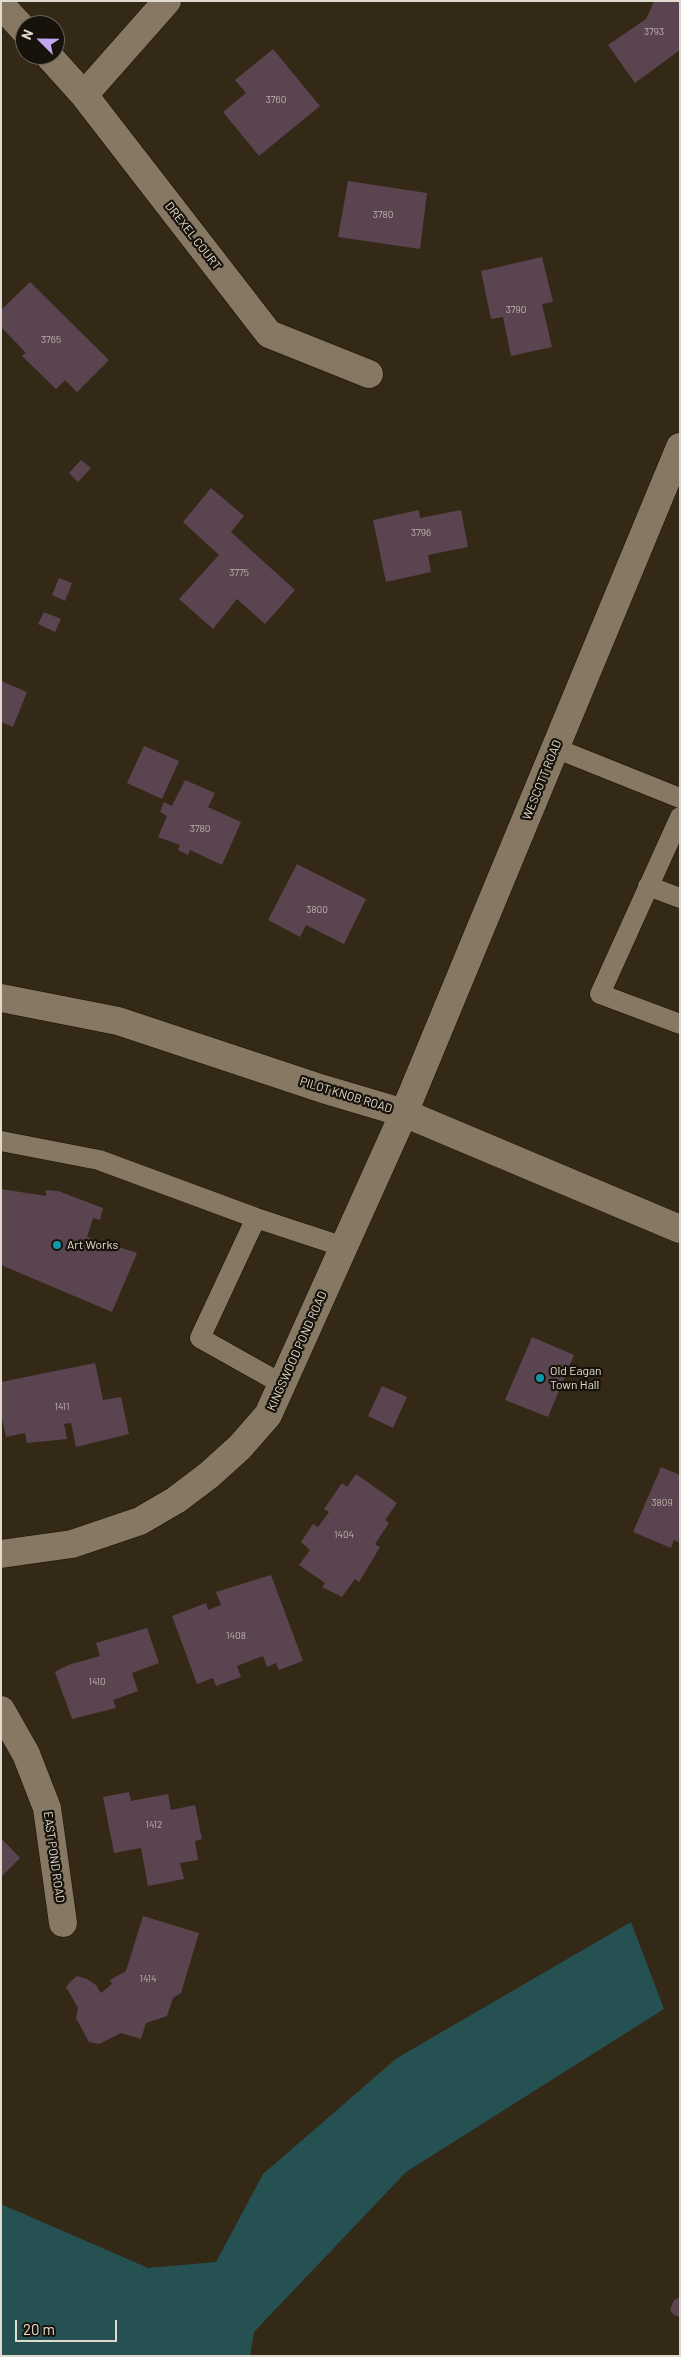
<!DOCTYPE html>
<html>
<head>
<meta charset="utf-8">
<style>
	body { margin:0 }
	#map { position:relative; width:681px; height:2357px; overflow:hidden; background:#342816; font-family:Barlow,sans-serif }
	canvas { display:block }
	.frame { position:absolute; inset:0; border:2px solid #e1dace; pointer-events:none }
	.north { position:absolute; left:15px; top:15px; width:50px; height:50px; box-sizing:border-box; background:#17120a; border:1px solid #686258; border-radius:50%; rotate:293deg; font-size:14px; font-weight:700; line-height:20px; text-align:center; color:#e1dace }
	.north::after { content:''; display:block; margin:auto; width:18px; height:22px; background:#c4a7f1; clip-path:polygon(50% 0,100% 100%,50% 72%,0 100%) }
	.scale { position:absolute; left:15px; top:2320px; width:102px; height:22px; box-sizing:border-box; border:2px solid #e1dace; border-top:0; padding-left:6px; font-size:15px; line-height:18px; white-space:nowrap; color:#e1dace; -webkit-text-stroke:4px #17120a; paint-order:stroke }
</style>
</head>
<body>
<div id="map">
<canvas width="681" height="2357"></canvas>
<div class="frame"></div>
<div class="north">N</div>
<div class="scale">20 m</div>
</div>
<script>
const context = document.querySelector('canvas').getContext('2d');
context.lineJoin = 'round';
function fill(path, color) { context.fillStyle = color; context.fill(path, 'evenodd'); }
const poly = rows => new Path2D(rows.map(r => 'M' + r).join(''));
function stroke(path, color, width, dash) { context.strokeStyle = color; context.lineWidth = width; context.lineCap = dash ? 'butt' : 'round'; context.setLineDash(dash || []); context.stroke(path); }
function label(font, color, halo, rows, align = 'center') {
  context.font = font + ' Barlow,sans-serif'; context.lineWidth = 4.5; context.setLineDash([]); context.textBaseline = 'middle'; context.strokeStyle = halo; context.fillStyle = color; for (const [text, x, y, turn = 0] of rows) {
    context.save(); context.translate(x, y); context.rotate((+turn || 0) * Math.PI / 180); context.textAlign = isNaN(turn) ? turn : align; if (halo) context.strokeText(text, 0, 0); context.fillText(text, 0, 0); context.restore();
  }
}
fill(poly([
	[631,1922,664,2009,406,2172,254,2332,250,2356,1,2356,1,2204,148,2268,216,2262,263,2174,397,2058]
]), '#255153');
fill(poly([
	[654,1,680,1,680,50,635,83,608,45,646,19],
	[273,49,320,106,259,156,223,112,246,93,235,80],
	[348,181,427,193,420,249,338,237],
	[542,257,553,302,542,304,552,347,511,356,503,317,491,319,481,271],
	[30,282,109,360,77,392,65,380,56,389,22,356,26,353,1,327,1,310],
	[81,460,91,468,78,482,69,473],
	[211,488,244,516,231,532,295,590,265,624,237,599,213,629,179,599,219,555,183,522],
	[419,510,420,518,461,510,468,547,428,555,431,572,386,582,373,520],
	[59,578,72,583,65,601,52,595],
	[44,612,61,619,55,632,38,624],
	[1,681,27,692,13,727,1,722],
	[144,746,179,761,162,799,127,783],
	[185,780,215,793,208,807,241,822,222,865,190,850,188,855,178,850,180,845,158,837,167,816,160,812,164,802,172,806],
	[297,864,366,899,344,944,306,925,300,937,268,920],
	[1,1189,46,1196,46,1190,58,1191,103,1208,100,1220,93,1218,87,1237,137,1253,112,1312,1,1265],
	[532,1337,574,1355,548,1417,505,1400],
	[95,1363,103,1400,121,1397,129,1434,76,1447,71,1423,64,1424,67,1439,27,1443,25,1433,6,1437,1,1414,1,1382],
	[382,1386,407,1397,393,1428,368,1416],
	[661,1467,680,1475,680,1543,674,1540,671,1548,633,1532],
	[356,1474,397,1503,385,1520,389,1523,375,1544,380,1547,359,1582,355,1579,342,1597,322,1587,325,1583,299,1565,310,1550,301,1542,313,1524,318,1527,329,1512,324,1509,342,1483,347,1487],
	[271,1575,303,1661,279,1670,276,1663,267,1667,263,1656,237,1666,241,1677,216,1686,213,1678,197,1684,172,1616,206,1603,208,1610,221,1605,216,1592],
	[147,1628,159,1663,132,1673,138,1691,113,1700,116,1708,72,1719,55,1672,68,1665,100,1656,96,1643],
	[129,1792,131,1801,168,1794,171,1810,195,1805,202,1839,195,1841,198,1860,180,1863,184,1879,148,1886,141,1848,114,1853,103,1797],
	[1,1838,20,1858,1,1877],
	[143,1916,199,1933,181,1993,173,1998,167,2016,146,2023,141,2039,121,2033,99,2044,89,2042,76,2018,78,2008,66,1987,70,1982,77,1976,87,1979,96,1985,101,1993,112,1984,110,1980,126,1971],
	[680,2297,680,2317,674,2315,670,2310,674,2300]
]), '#5a4450');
const service = poly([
	[555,748,680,798],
	[680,817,600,994,680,1024],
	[648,886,680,898],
	[1,1141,99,1160,256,1218,344,1247],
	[256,1218,200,1338,282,1384]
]);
const minor = poly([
	[1,5,25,31],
	[48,55,84,95,269,334,369,374],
	[84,95,167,1],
	[1,1554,72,1544,140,1521,176,1500,209,1475,240,1447,268,1415,404,1113],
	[1,1710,26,1754,47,1808,63,1923]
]);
const tertiary = poly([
	[404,1113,680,447]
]);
const secondary = poly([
	[1,998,118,1021,323,1089,404,1113,680,1229]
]);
stroke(service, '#1b1101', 21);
stroke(minor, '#1b1101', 29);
stroke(tertiary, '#1b1101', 29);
stroke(secondary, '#1b1101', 29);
stroke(service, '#867863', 20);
stroke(minor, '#867863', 28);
stroke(tertiary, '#867863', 28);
stroke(secondary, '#867863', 28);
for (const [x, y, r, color] of [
	[57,1245,5,"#0f9aa8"],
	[540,1378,5,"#0f9aa8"]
]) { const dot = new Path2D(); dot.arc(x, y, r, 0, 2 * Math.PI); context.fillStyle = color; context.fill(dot); stroke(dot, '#17120a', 2); }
label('10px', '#bfb4ae', null, [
	["3793",654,32],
	["3760",276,100],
	["3780",383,215],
	["3790",516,310],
	["3765",51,340],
	["3796",421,533],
	["3775",239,573],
	["3780",200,829],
	["3800",317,910],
	["1411",62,1407],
	["3809",662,1503],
	["1404",344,1535],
	["1408",236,1636],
	["1410",97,1682],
	["1412",154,1825],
	["1414",148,1979]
]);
label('12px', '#e1dace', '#17120a', [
	["DREXEL COURT",193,236,52],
	["WESCOTT ROAD",542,780,-68],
	["PILOT KNOB ROAD",346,1095,17],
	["KINGSWOOD POND ROAD",297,1351,-66],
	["EAST POND ROAD",54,1857,82]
]);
label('12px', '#e1dace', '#17120a', [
	["Art Works",67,1245],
	["Old Eagan",550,1371],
	["Town Hall",550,1385]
], 'left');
</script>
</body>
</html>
